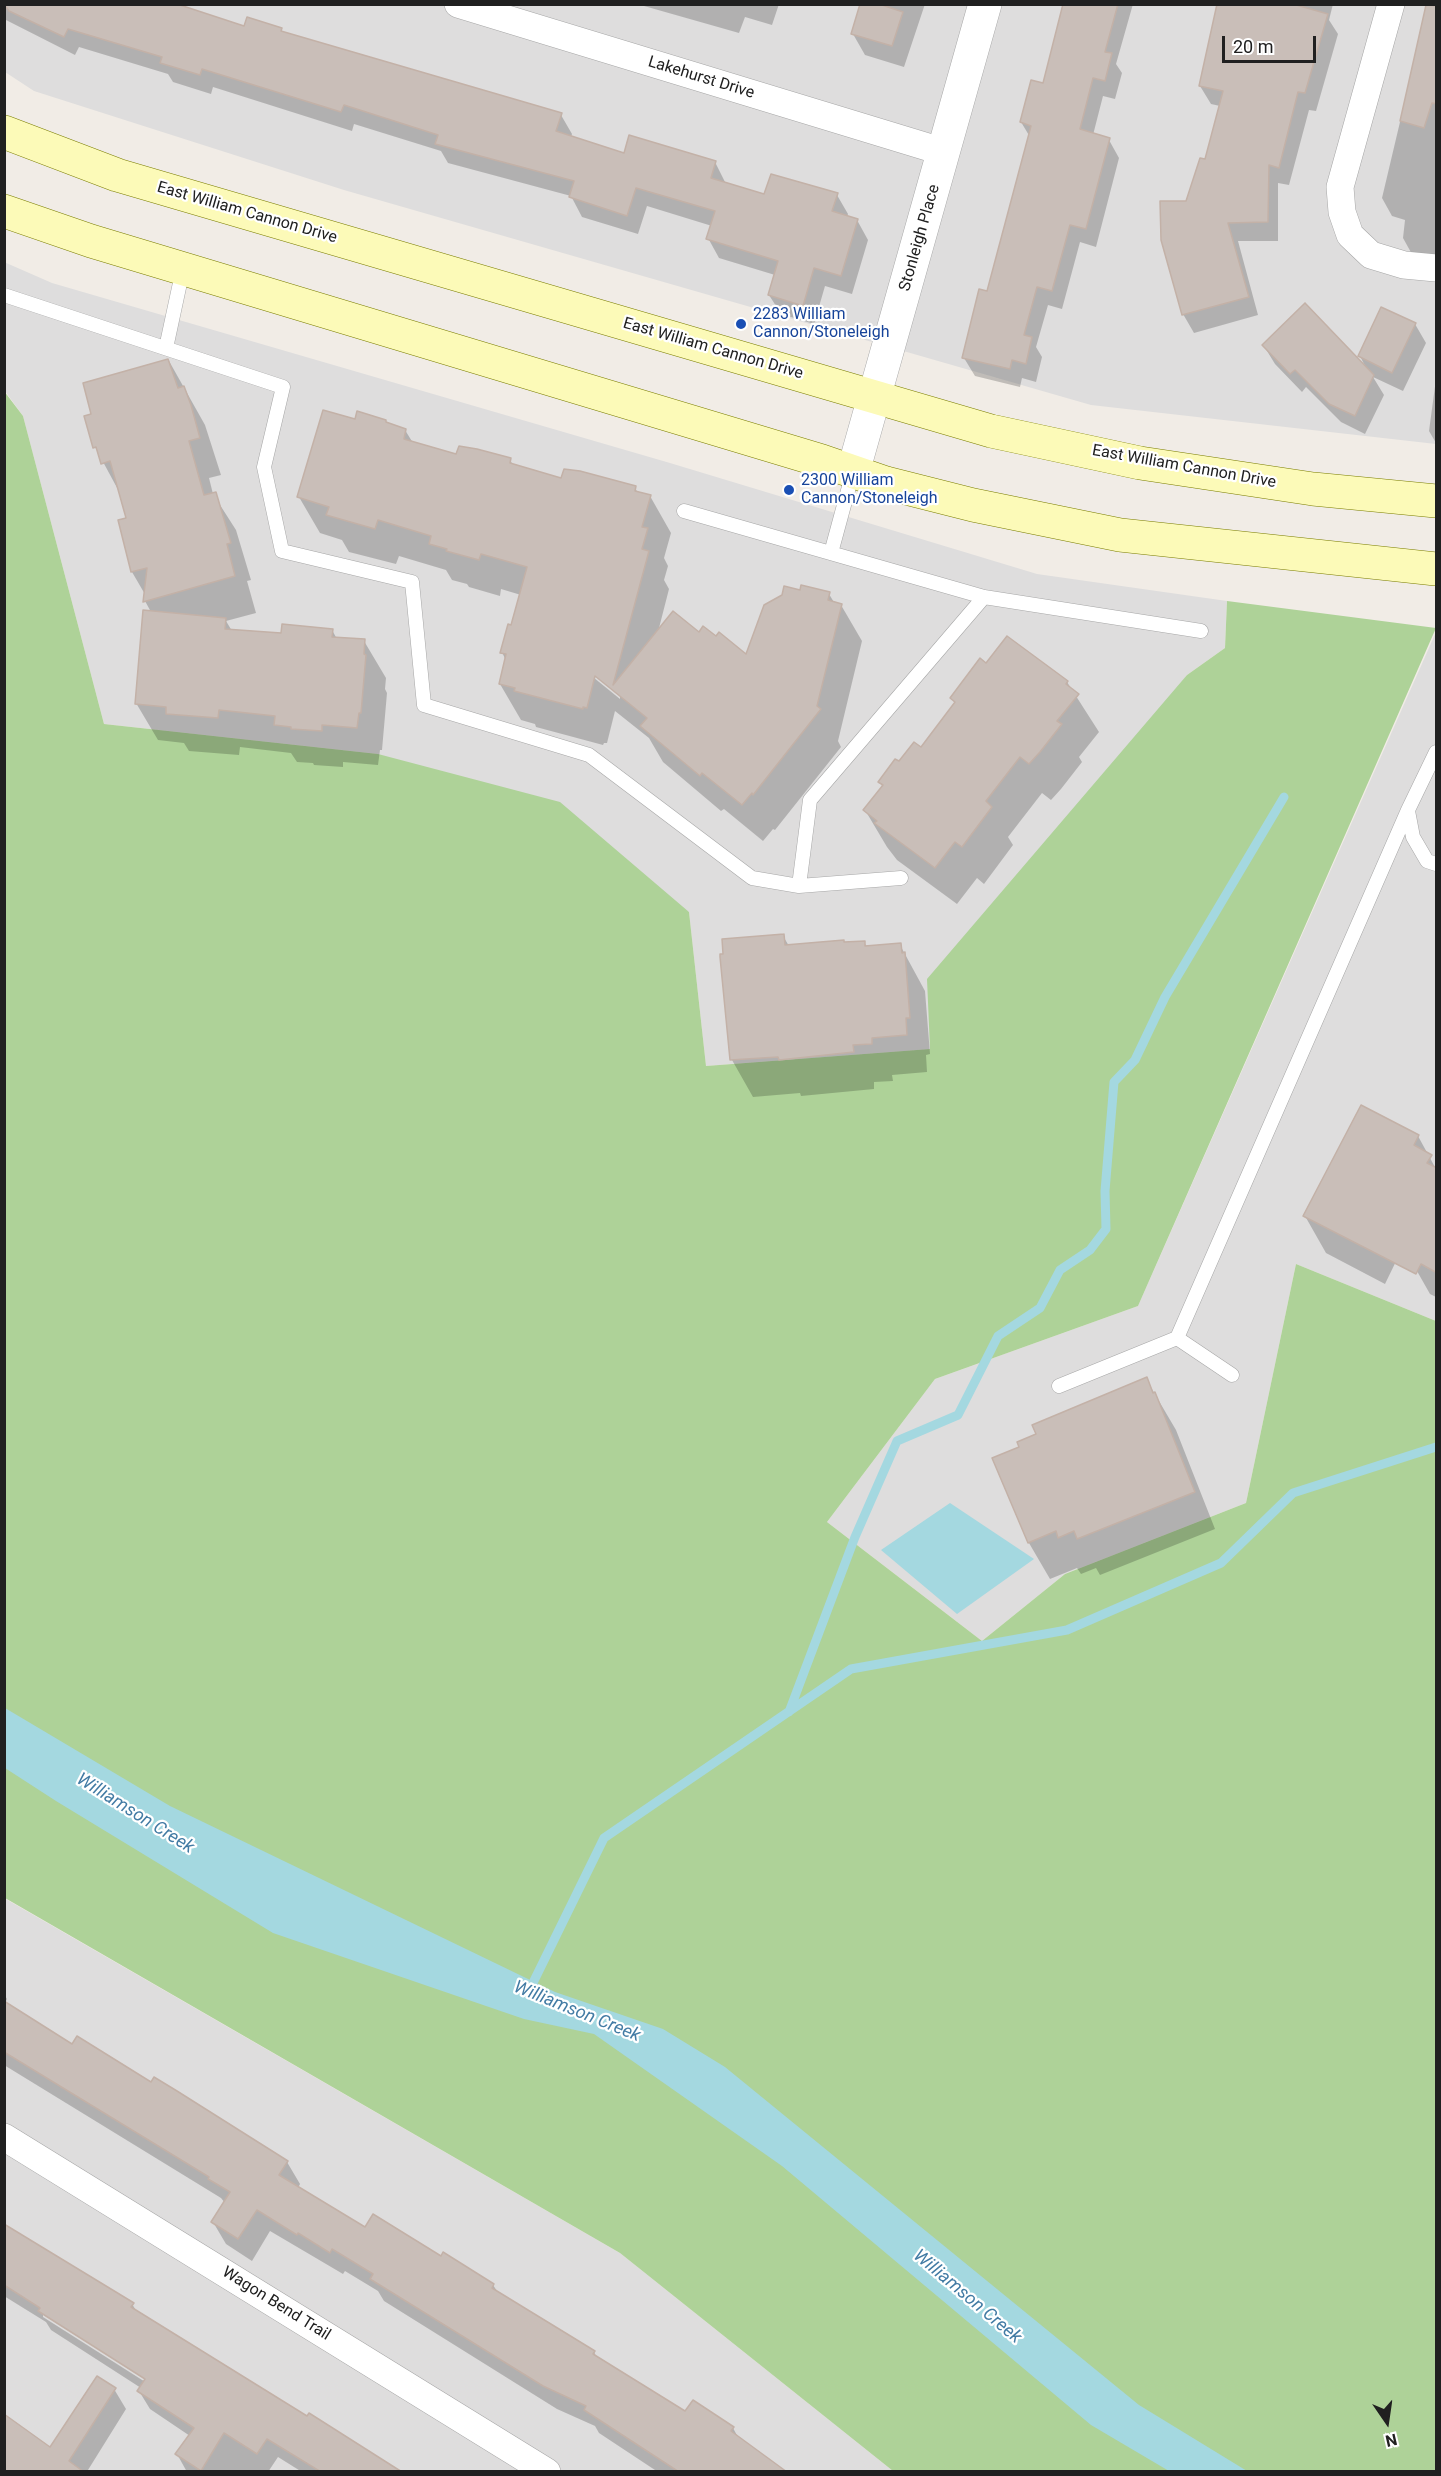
<!DOCTYPE html>
<html>
<head>
<meta charset="utf-8">
<style>
	body { margin:0 }
	#map { position:relative; width:1441px; height:2476px; overflow:hidden; background:#f1ece6; font-family:Roboto,sans-serif }
	canvas { display:block }
	.frame { position:absolute; inset:0; border:6px solid #202020; pointer-events:none }
	.north { position:absolute; left:1357px; top:2392px; width:60px; height:60px; -webkit-text-stroke:4px #fff; paint-order:stroke; rotate:167deg; font-size:16px; font-weight:700; line-height:24px; text-align:center; color:#202020 }
	.north::after { content:''; display:block; margin:auto; width:21px; height:27px; background:#202020; clip-path:polygon(50% 0,100% 100%,50% 72%,0 100%) }
	.scale { position:absolute; left:1222px; top:36px; width:94px; height:27px; box-sizing:border-box; border:3px solid #202020; border-top:0; padding-left:8px; font-size:18px; line-height:21px; white-space:nowrap; color:#202020; -webkit-text-stroke:4px #fff; paint-order:stroke }
</style>
</head>
<body>
<div id="map">
<canvas width="1441" height="2476"></canvas>
<div class="frame"></div>
<div class="north">N</div>
<div class="scale">20 m</div>
</div>
<script>
const context = document.querySelector('canvas').getContext('2d');
context.lineJoin = 'round';
function fill(path, color) { context.fillStyle = color; context.fill(path, 'evenodd'); }
const poly = rows => new Path2D(rows.map(r => 'M' + r).join(''));
function stroke(path, color, width, dash) { context.strokeStyle = color; context.lineWidth = width; context.lineCap = dash ? 'butt' : 'round'; context.setLineDash(dash || []); context.stroke(path); }
function label(font, color, halo, rows, align = 'center') {
  context.font = font + ' Roboto,sans-serif'; context.lineWidth = 4.5; context.setLineDash([]); context.textBaseline = 'middle'; context.strokeStyle = halo; context.fillStyle = color; for (const [text, x, y, turn = 0] of rows) {
    context.save(); context.translate(x, y); context.rotate((+turn || 0) * Math.PI / 180); context.textAlign = isNaN(turn) ? turn : align; if (halo) context.strokeText(text, 0, 0); context.fillText(text, 0, 0); context.restore();
  }
}
fill(poly([
	[4,5,1436,5,1436,444,1091,405,344,190,34,91,5,72],
	[4,262,52,283,670,463,1037,574,1227,601,1225,648,1187,675,931,1049,706,1066,689,912,378,754,104,724,23,416,5,391],
	[1436,632,1436,1321,1296,1264,1246,1503,1065,1574,982,1641,827,1522,935,1379,1138,1306],
	[4,1898,620,2253,893,2471,5,2471]
]), '#dedddd');
fill(poly([
	[4,391,23,416,104,724,378,754,560,802,689,912,706,1066,930,1049,927,979,1187,675,1225,648,1227,601,1436,628,1138,1306,935,1379,827,1522,982,1641,1065,1574,1246,1503,1296,1264,1436,1321,1436,2471,893,2471,620,2253,5,1898]
]), '#aed298');
fill(poly([
	[950,1503,1034,1559,957,1614,881,1550],
	[5,1708,170,1806,555,1992,663,2029,725,2067,1139,2405,1247,2471,1169,2471,1091,2425,782,2166,594,2034,524,2019,273,1933,56,1801,5,1768]
]), '#a4d8e0');
fill(poly([
	[4,4,245,28,281,29,284,34,561,115,572,134,571,137,625,155,715,162,726,184,765,195,837,195,848,214,847,217,857,220,868,240,852,294,825,286,814,324,781,314,769,295,775,275,719,258,708,238,712,226,647,206,638,234,582,217,571,196,448,163,441,151,354,124,352,131,213,87,211,94,173,82,168,74,79,47,75,55,4,19],
	[637,4,779,4,772,25,745,17,739,33],
	[862,4,925,4,904,67,865,55,853,34],
	[1065,4,1133,4,1116,64,1122,73,1115,99,1103,96,1093,135,1109,140,1119,158,1096,247,1080,242,1062,309,1048,305,1036,347,1042,357,1036,382,1022,378,1020,387,975,376,964,358,989,292,1030,137,1021,122,1044,85],
	[1219,4,1333,4,1329,20,1338,34,1316,111,1309,110,1289,185,1278,183,1278,241,1238,241,1258,315,1194,333,1183,314,1187,203,1206,161,1220,106,1211,104,1200,86],
	[1426,12,1436,15,1436,260,1413,256,1403,238,1405,220,1392,216,1382,198],
	[1415,324,1426,343,1403,391,1373,377,1384,395,1365,434,1341,422,1306,387,1302,392,1275,364,1264,346,1365,366,1360,356],
	[169,361,205,425,221,475,209,478,213,494,236,530,251,580,247,581,256,613,226,621,232,631,283,635,332,630,337,639,364,641,386,678,385,689,387,693,382,750,380,750,378,765,343,762,343,767,314,765,313,763,297,762,291,753,240,747,239,755,189,751,184,743,158,740,136,703,151,612,145,601,146,596,132,572,119,521,128,519,122,497,95,447,93,415,84,384],
	[1436,379,1436,443,1429,431],
	[356,421,387,425,405,430,413,443,457,456,510,460,513,465,563,480,635,488,638,493,650,496,671,533,664,558,668,566,664,580,669,589,658,632,699,634,746,657,829,594,835,604,841,605,862,641,838,741,841,747,775,830,773,829,763,841,724,809,721,811,663,762,649,738,615,711,607,743,604,743,603,745,536,727,535,724,521,720,500,684,506,661,502,652,521,595,501,589,500,596,469,587,467,584,452,580,446,570,399,556,396,564,349,552,342,540,320,533,299,497],
	[590,670,620,695,620,699,588,673],
	[986,665,1067,682,1099,732,1079,757,1082,762,1061,789,1051,800,1042,793,1008,837,1013,845,984,884,977,878,957,904,897,860,887,847,865,810,883,788,880,782,899,764,921,749,955,704,952,698],
	[783,936,789,946,864,942,867,947,900,945,925,991,930,1054,926,1055,927,1072,892,1075,893,1081,874,1082,874,1089,801,1096,800,1093,753,1097,732,1060],
	[1418,1136,1436,1169,1436,1179,1385,1284,1326,1253,1305,1216],
	[1436,1205,1436,1297,1430,1294,1409,1257],
	[1146,1379,1176,1430,1215,1529,1100,1575,1096,1568,1081,1574,1077,1568,1050,1579,1029,1543,1021,1448],
	[4,1994,7,1999,5,2003,73,2047,152,2084,287,2162,300,2184,298,2188,365,2229,441,2258,493,2285,499,2294,594,2352,597,2358,686,2413,733,2428,739,2439,785,2472,658,2472,599,2433,595,2426,557,2409,384,2301,378,2291,345,2271,343,2274,270,2231,252,2261,226,2244,213,2222,225,2203,221,2198,4,2065],
	[4,2225,132,2304,137,2312,307,2418,309,2415,401,2472,302,2472,278,2457,268,2472,187,2472,177,2454,190,2436,150,2409,139,2391,141,2388,51,2330,46,2322,4,2296],
	[43,2313,152,2382,150,2385,43,2317],
	[114,2389,126,2409,88,2470,90,2472,4,2472,50,2449]
]), '#0003');
stroke(poly([
	[789,1712,855,1537,897,1441,958,1415,998,1336,1040,1308,1060,1270,1090,1250,1106,1229,1105,1191,1114,1082,1135,1060,1165,997,1284,797],
	[528,1993,604,1838,851,1669,1067,1630,1221,1563,1293,1493,1436,1447]
]), '#a4d8e0', 9);
const building = poly([
	[4,4,177,4,244,26,247,17,282,28,281,31,562,113,556,131,624,153,629,135,716,161,711,178,764,194,771,174,838,193,832,211,858,219,841,276,814,268,803,306,768,295,778,261,706,239,715,211,636,188,627,216,569,197,574,181,435,144,438,135,344,105,341,112,202,69,200,75,160,63,162,57,68,29,64,37,9,11,4,4],
	[860,4,879,4,903,12,892,46,851,34,860,4],
	[1063,4,1118,4,1105,52,1112,53,1105,81,1093,78,1080,129,1110,138,1086,229,1070,225,1052,291,1037,287,1024,335,1032,337,1026,364,1012,360,1010,369,962,358,979,289,987,291,1031,126,1020,122,1031,80,1043,83,1063,4],
	[1217,4,1293,4,1328,14,1305,93,1298,92,1279,168,1269,165,1268,222,1228,223,1249,297,1182,315,1161,240,1160,201,1186,201,1200,158,1205,159,1223,91,1199,86,1217,4],
	[1426,5,1437,6,1437,104,1432,103,1424,128,1400,121,1426,5],
	[1305,303,1374,375,1355,416,1329,404,1295,370,1290,374,1262,345,1305,303],
	[1381,307,1416,323,1392,373,1358,356,1381,307],
	[168,359,178,388,184,386,191,405,200,438,189,441,204,495,216,492,231,543,227,544,235,576,143,602,147,568,131,572,118,520,126,518,110,461,101,464,96,447,93,448,84,416,91,414,83,383,168,359],
	[323,410,355,419,357,411,386,420,386,422,406,429,404,439,456,454,459,446,477,449,511,458,510,463,561,478,564,469,580,471,636,486,635,491,651,495,642,527,648,528,642,549,649,551,613,685,673,611,699,632,703,626,716,636,719,632,746,654,764,605,782,595,784,586,800,590,801,585,830,592,828,600,842,604,817,706,821,709,753,795,752,793,742,805,702,773,700,776,640,726,647,718,595,676,587,708,583,707,583,709,514,691,515,688,499,684,506,654,500,653,508,624,511,625,527,567,481,554,479,560,446,551,447,549,429,544,431,536,378,520,375,529,326,515,329,507,297,497,323,410],
	[143,610,226,618,225,629,281,633,282,624,333,629,332,637,365,639,364,654,366,655,361,713,359,713,357,728,322,725,322,731,291,729,291,727,274,725,275,716,219,710,218,718,166,714,166,707,135,704,143,610],
	[1007,636,1068,681,1066,684,1079,694,1057,721,1062,724,1040,752,1029,764,1020,757,986,801,992,807,962,847,955,842,935,868,874,823,877,821,863,810,883,785,878,782,895,759,899,761,914,742,921,747,955,702,950,698,980,658,986,663,1007,636],
	[784,934,785,945,844,940,844,942,865,941,865,946,901,943,902,953,905,952,910,1018,906,1018,907,1035,872,1038,872,1044,853,1045,854,1052,779,1060,778,1057,730,1060,720,957,720,954,723,954,722,939,784,934],
	[1361,1105,1419,1135,1414,1145,1432,1155,1427,1163,1437,1168,1437,1273,1421,1264,1416,1274,1303,1216,1361,1105],
	[1147,1377,1153,1393,1155,1392,1195,1492,1077,1539,1074,1531,1058,1538,1056,1531,1028,1543,992,1458,1019,1447,1017,1442,1036,1434,1032,1425,1147,1377],
	[4,2001,72,2044,77,2036,151,2082,154,2077,177,2091,288,2161,279,2175,365,2227,373,2214,441,2256,443,2252,494,2284,492,2288,595,2351,593,2354,685,2411,693,2400,734,2427,731,2431,787,2472,679,2472,584,2410,586,2406,543,2386,370,2279,373,2274,332,2249,330,2253,298,2233,297,2235,257,2210,238,2239,211,2222,230,2192,208,2179,209,2177,4,2052,4,2001],
	[4,2224,134,2303,131,2307,307,2416,309,2413,402,2472,321,2472,267,2439,257,2454,224,2433,201,2471,175,2454,194,2428,137,2391,145,2379,38,2311,40,2308,4,2285,4,2224],
	[97,2376,116,2388,69,2461,84,2472,4,2472,4,2414,50,2447,97,2376]
]);
fill(building, '#c9beb8');
stroke(building, '#c3b1a7', 1.5);
const service = poly([
	[4,295,283,387,264,467,282,551,412,582,424,705,589,755,752,878,799,886,810,800,984,597],
	[166,348,183,269],
	[684,511,984,597,1201,631],
	[831,553,853,472],
	[1408,811,1413,837,1427,861,1436,864],
	[799,886,901,878],
	[1177,1338,1232,1375],
	[1059,1386,1177,1338,1408,810,1436,752]
]);
const minor = poly([
	[458,4,944,152],
	[1391,4,1340,187,1342,212,1350,235,1371,255,1404,265,1436,268],
	[4,2137,547,2472]
]);
const tertiary = poly([
	[853,472,985,4]
]);
const secondary = poly([
	[4,132,117,175,991,431,1140,463,1313,489,1436,501],
	[4,211,91,241,822,461,886,483,973,505,1120,535,1436,569]
]);
stroke(service, '#a7a7a7', 15);
stroke(minor, '#a7a7a7', 28);
stroke(tertiary, '#a7a7a7', 34);
stroke(secondary, '#7a7d00', 34);
stroke(service, '#fff', 14);
stroke(minor, '#fff', 27);
stroke(tertiary, '#fff', 33);
stroke(secondary, '#fcfab8', 33);
for (const [x, y, r, color] of [
	[741,324,6,"#1a4fb4"],
	[789,490,6,"#1a4fb4"]
]) { const dot = new Path2D(); dot.arc(x, y, r, 0, 2 * Math.PI); context.fillStyle = color; context.fill(dot); stroke(dot, '#fff', 2); }
label('16px', '#202020', '#fff', [
	["Lakehurst Drive",701,78,17],
	["East William Cannon Drive",247,213,16],
	["Stonleigh Place",920,238,-74],
	["East William Cannon Drive",713,349,16],
	["East William Cannon Drive",1184,467,10],
	["Wagon Bend Trail",276,2304,32]
]);
label('16px', '#164399', '#fff', [
	["2283 William",753,315],
	["Cannon/Stoneleigh",753,333],
	["2300 William",801,481],
	["Cannon/Stoneleigh",801,499]
], 'left');
label('italic 18px', '#427ba4', '#fff', [
	["Williamson Creek",135,1814,32],
	["Williamson Creek",577,2012,22],
	["Williamson Creek",967,2297,40]
]);
</script>
</body>
</html>
